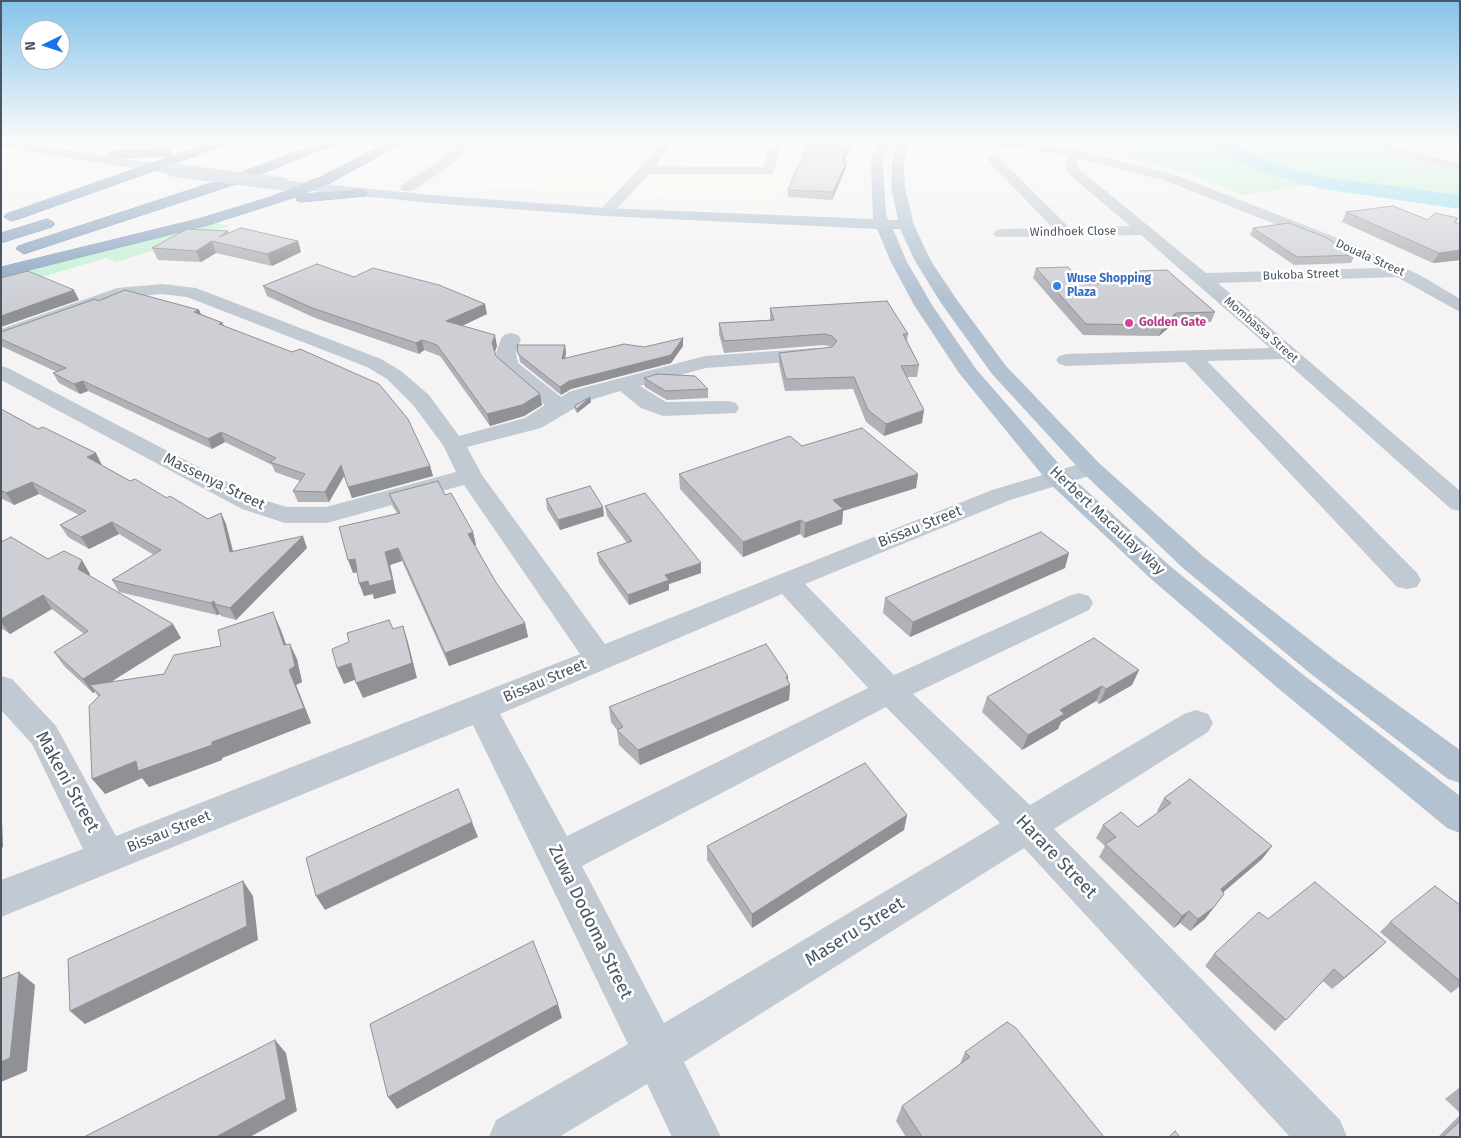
<!DOCTYPE html>
<html>
<head>
<meta charset="utf-8">
<style>
	body { margin:0 }
	#map { position:relative; width:1461px; height:1138px; overflow:hidden; background:#f5f3f3; font-family:"Fira Sans",sans-serif }
	canvas { display:block }
	.frame { position:absolute; inset:0; border:2px solid #4a5661; pointer-events:none }
	.north { position:absolute; left:20px; top:20px; width:50px; height:50px; box-sizing:border-box; background:#fff; border:1px solid #b7bbc0; border-radius:50%; rotate:266deg; font-size:14px; font-weight:700; line-height:20px; text-align:center; color:#4a5661 }
	.north::after { content:''; display:block; margin:auto; width:18px; height:22px; background:#1a73e8; clip-path:polygon(50% 0,100% 100%,50% 72%,0 100%) }
</style>
</head>
<body>
<div id="map">
<canvas width="1461" height="1138"></canvas>
<div class="frame"></div>
<div class="north">N</div>
</div>
<script>
const context = document.querySelector('canvas').getContext('2d');
context.lineJoin = 'round';
function fill(path, color) { context.fillStyle = color; context.fill(path, 'evenodd'); }
const poly = rows => new Path2D(rows.map(r => 'M' + r).join(''));
function stroke(path, color, width, dash) { context.strokeStyle = color; context.lineWidth = width; context.lineCap = dash ? 'butt' : 'round'; context.setLineDash(dash || []); context.stroke(path); }
function label(font, color, halo, rows, align = 'center') {
  context.font = font + ' "Fira Sans",sans-serif'; context.lineWidth = 5; context.setLineDash([]); context.textBaseline = 'middle'; context.strokeStyle = halo; context.fillStyle = color; for (const [text, x, y, turn = 0] of rows) {
    context.save(); context.translate(x, y); context.rotate((+turn || 0) * Math.PI / 180); context.textAlign = isNaN(turn) ? turn : align; if (halo) context.strokeText(text, 0, 0); context.fillText(text, 0, 0); context.restore();
  }
}
fill(poly([
	[479,140,794,140,775,202,444,184,445,171]
]), '#fdf9ef');
fill(poly([
	[1087,140,1341,140,1460,173,1460,208,1319,184,1243,195,1192,175,1124,156,1080,148],
	[212,222,230,226,116,262,106,258,1,289,1,275]
]), '#c3f1d5');
fill(poly([
	[1205,140,1228,140,1251,153,1288,168,1324,177,1460,195,1460,209,1323,189,1274,176,1237,161,1207,144,1205,140]
]), '#90daee');
const highway = poly([
	[217,140,234,140,232,143,16,220,11,221,4,217,6,214,217,140],
	[328,140,345,140,236,184,30,252,24,254,16,249,18,246,226,178,328,140],
	[393,140,408,140,330,183,303,194,361,189,368,193,366,196,302,202,297,201,296,197,208,225,1,277,1,267,198,219,270,197,320,177,393,140],
	[166,149,170,150,172,153,170,156,114,158,108,154,114,150,166,149],
	[47,219,52,221,55,224,52,227,1,243,1,233,47,219]
]);
stroke(highway, '#7690ad', 1);
fill(poly([
	[463,140,476,140,449,167,412,191,402,191,400,188,402,185,439,161,463,140],
	[663,140,675,140,656,166,763,167,768,151,775,140,787,140,780,151,773,174,649,174,611,215,601,215,599,212,601,209,645,162,663,140],
	[981,140,1010,140,1077,150,1176,175,1353,244,1420,275,1460,299,1460,312,1397,277,1218,283,1460,491,1460,511,1451,509,1283,359,1207,361,1417,573,1421,580,1417,587,1407,589,1397,587,1185,362,1066,366,1059,364,1056,360,1059,356,1066,354,1270,348,1141,235,996,237,993,234,996,231,1001,229,1053,228,989,162,987,159,993,155,997,156,1070,228,1130,226,1070,175,1064,163,1069,156,987,144,981,140],
	[1080,159,1166,181,1341,250,1379,268,1206,273,1080,170,1076,163,1080,159],
	[1353,140,1372,140,1460,164,1460,172,1355,143,1353,140],
	[162,284,196,288,381,359,401,371,429,395,459,436,525,418,545,405,499,365,496,353,501,339,504,335,511,333,518,335,521,339,516,353,518,363,561,397,571,391,705,356,817,348,824,350,827,354,824,358,817,360,706,368,640,386,666,402,728,401,736,403,739,408,736,413,663,416,641,408,620,391,587,401,541,428,467,447,482,475,605,644,992,490,1083,463,1091,461,1099,463,1103,468,1099,473,1010,500,805,584,894,675,1069,596,1079,593,1089,596,1093,603,1089,610,913,694,1030,805,1184,714,1196,710,1208,714,1213,723,1208,732,1054,829,1340,1120,1347,1137,1290,1137,1024,848,684,1062,721,1137,672,1137,647,1084,559,1137,489,1137,496,1120,628,1044,473,725,1,917,1,880,83,849,32,744,1,710,1,676,12,679,56,726,116,836,580,654,464,485,327,523,285,523,242,509,1,380,1,366,8,368,260,499,287,507,326,507,456,472,443,445,413,405,387,379,367,367,187,297,162,294,126,297,1,342,1,329,117,288,162,284],
	[782,594,868,688,567,836,500,714,782,594],
	[886,707,1000,823,664,1023,582,866,886,707]
]), '#c1cad2');
fill(poly([
	[1,140,172,166,179,170,172,174,1,147,1,140],
	[877,140,889,140,883,163,886,215,889,220,898,220,891,187,892,163,897,140,909,140,904,163,905,187,914,225,931,261,957,300,1006,366,1099,463,1204,557,1333,658,1460,750,1460,783,1448,779,1311,674,1184,569,1083,473,992,374,941,303,915,261,900,229,893,229,907,262,932,305,976,369,1066,472,1170,566,1301,673,1460,796,1460,833,1447,828,1279,689,1150,578,1048,482,959,373,914,305,891,262,877,229,606,216,431,203,283,188,276,184,283,180,431,195,606,208,873,219,871,163,877,140]
]), '#b3c2d1');
fill(highway, '#8ba5c1');
stroke(poly([
	[172,170,283,184]
]), '#b3c2d1', 13);
fill(poly([
	[851,140,850,146,844,161,847,161,846,168,832,200,788,197,788,190,803,159,802,159,802,152],
	[1346,212,1428,220,1458,218,1456,223,1460,224,1460,260,1433,263,1342,222],
	[1253,228,1355,255,1351,263,1294,265,1250,235],
	[228,231,229,233,298,241,301,252,272,266,216,253,201,262,158,260,152,248],
	[1036,268,1085,284,1135,283,1133,281,1136,271,1215,312,1211,322,1173,324,1159,336,1083,335,1033,278],
	[354,277,487,314,462,326,497,346,495,352,496,356,540,394,542,405,524,416,490,426,440,356,424,350,419,354,315,318,267,296,263,286],
	[98,301,199,310,201,314,223,323,224,326,430,466,433,476,352,498,344,476,329,502,298,502,293,491,300,481,275,472,272,465,225,442,212,449,88,391,80,394,59,383,53,373,57,372,1,346,1,332],
	[770,308,908,334,907,341,919,365,917,377,907,377,922,423,884,436,866,422,853,389,785,391,779,364,779,353,832,347,824,345,724,353,719,334,719,323,770,320],
	[517,345,565,345,566,353,565,359,644,347,683,346,671,363,571,389,561,395,520,362],
	[644,378,708,389,708,398,667,400,645,387],
	[590,397,591,402,577,413,575,410,574,406],
	[1,409,102,465,101,465,130,481,167,498,208,519,221,513,226,524,233,551,307,548,236,620,221,616,220,614,217,615,119,592,112,580,154,555,119,534,89,549,68,537,60,525,79,515,39,494,14,505,1,498],
	[802,446,918,474,916,488,843,511,842,524,804,538,800,534,743,557,680,489,679,474],
	[389,494,445,495,473,532,476,545,475,545,497,584,525,623,528,637,449,666,402,561,390,565,396,593,374,599,373,594,364,596,357,572,353,573,397,513,393,507],
	[546,499,604,516,560,530,547,509],
	[605,506,701,573,669,584,669,590,629,605,599,563,597,553,627,543,607,516],
	[1,542,48,559,90,574,90,576,181,638,111,682,164,674,221,646,280,628,286,645,297,659,302,682,296,685,311,723,222,758,222,760,149,787,142,778,105,794,98,696,95,692,93,693,64,666,54,652,84,634,52,609,10,634,1,628],
	[1065,568,910,637,883,613,885,598],
	[1139,670,1132,685,1099,704,1096,701,1061,722,1058,729,1022,750,982,712,987,697],
	[788,681,790,685,789,700,640,765,619,745,617,730,611,722,609,707],
	[1164,798,1272,846,1262,859,1223,892,1215,906,1205,919,1190,931,1180,923,1174,928,1099,857,1105,846,1096,838,1103,825,1138,827,1159,812,1157,811],
	[907,815,904,830,752,928,707,860,707,846],
	[1460,905,1460,986,1451,993,1380,932,1390,922],
	[1268,919,1373,954,1332,989,1323,981,1275,1031,1205,966,1214,954],
	[965,1052,1104,1137,906,1137,896,1121,902,1106,960,1064],
	[1460,1087,1460,1113,1445,1099],
	[1460,1115,1460,1137,1438,1137]
]), '#b0b2b7');
fill(poly([
	[851,140,850,146,841,168,842,161],
	[847,161,846,168,832,200,833,192],
	[212,241,216,253,201,262,196,251],
	[298,241,301,252,272,266,267,254],
	[1460,250,1460,260,1433,263,1439,253],
	[74,290,79,300,1,327,1,316],
	[485,304,487,314,449,332,446,321],
	[199,310,203,319,194,312],
	[1176,313,1173,324,1159,336,1163,325],
	[495,335,497,346,494,353,492,343],
	[683,338,683,346,671,363,571,389,561,395,560,387,569,381],
	[422,340,424,350,419,354,416,343],
	[565,345,566,353,563,367,562,359],
	[83,381,88,391,80,394,74,384],
	[540,394,542,405,524,416,490,426,487,414],
	[590,397,591,402,577,413,577,409],
	[924,410,922,423,884,436,886,424],
	[221,432,225,442,212,449,208,439],
	[96,453,102,465,93,469,87,457],
	[341,465,344,476,329,502,325,492],
	[430,466,433,476,352,498,348,487],
	[918,474,916,488,843,511,842,524,804,538,805,523,833,500],
	[32,482,39,494,14,505,6,493],
	[603,507,604,516,560,530,558,520],
	[221,513,226,524,236,564,230,552],
	[801,520,800,534,743,557,743,542],
	[112,522,119,534,89,549,81,537],
	[473,532,476,545,471,546,468,534],
	[303,536,307,548,236,620,230,608],
	[398,548,402,561,390,565,396,593,374,599,373,594,364,596,359,583,385,552],
	[1069,553,1065,568,910,637,913,622],
	[355,559,359,572,353,573,348,560],
	[82,560,90,574,87,583,78,569],
	[701,563,701,573,669,584,669,590,629,605,628,595,665,575],
	[43,595,52,609,10,634,1,622,1,619],
	[214,601,215,604,220,614,217,615,211,603],
	[273,612,280,628,292,660,284,645],
	[525,623,528,637,449,666,445,653],
	[173,624,181,638,96,691,90,685,95,692,93,693,83,679],
	[403,626,408,642,417,678,363,698,356,683],
	[290,644,297,659,302,682,296,685,311,723,222,758,222,760,149,787,142,778,105,794,92,779,136,761,212,742,289,670],
	[351,663,357,679,344,684,337,668],
	[1139,670,1132,685,1099,704,1106,689],
	[788,676,788,686,790,685,789,700,640,765,638,750],
	[1102,686,1096,701,1061,722,1058,729,1022,750,1028,735,1060,710],
	[1,793,3,847,1,848],
	[907,815,904,830,752,928,752,914],
	[472,822,478,837,325,910,316,896],
	[1272,846,1262,859,1212,902,1221,889],
	[243,881,253,896,258,940,85,1024,70,1011],
	[1224,894,1205,919,1190,931,1198,919],
	[1189,911,1180,923,1174,928,1182,916],
	[1386,942,1373,954,1332,989,1344,978],
	[19,972,35,985,27,1071,1,1082,1,1062],
	[558,1004,562,1018,397,1109,388,1097],
	[275,1040,286,1053,297,1111,250,1137,216,1137]
]), '#909195');
const building = poly([
	[810,140,850,140,842,161,847,161,833,192,788,190,798,165,808,153,802,152,810,140],
	[1393,206,1428,220,1435,213,1458,218,1454,222,1460,224,1460,250,1439,253,1346,212,1393,206],
	[1289,223,1325,237,1355,255,1297,257,1253,228,1289,223],
	[241,228,298,241,267,254,212,241,196,251,152,248,187,229,228,231,219,237,241,228],
	[317,264,354,277,373,268,439,285,485,304,446,321,495,335,492,343,496,356,540,394,522,405,487,414,437,345,422,340,416,343,312,308,263,286,317,264],
	[1068,267,1085,284,1148,282,1136,271,1167,270,1215,312,1176,313,1163,325,1086,324,1036,268,1068,267],
	[28,271,74,290,1,316,1,278,28,271],
	[125,290,199,310,194,312,223,323,219,324,292,352,300,349,379,384,408,419,430,466,348,487,341,465,325,492,293,491,305,474,270,462,276,458,221,432,208,439,83,381,74,384,53,373,66,368,1,339,1,332,95,299,98,301,125,290],
	[887,301,908,334,903,334,919,365,901,366,924,410,886,424,868,410,854,377,786,379,779,353,832,347,837,341,832,336,825,334,724,341,719,323,774,320,770,308,887,301],
	[683,338,671,355,569,381,560,387,518,354,517,345,565,345,562,359,624,344,644,347,683,338],
	[657,374,695,376,708,389,666,391,644,378,657,374],
	[590,397,577,409,574,406,590,397],
	[1,409,38,429,43,427,96,453,87,457,130,481,135,479,167,498,170,496,208,519,221,513,230,552,303,536,230,608,215,604,214,601,211,603,112,580,161,550,112,522,81,537,60,525,86,511,32,482,6,493,1,490,1,409],
	[862,428,918,474,833,500,843,509,805,523,801,520,743,542,679,474,790,436,802,446,862,428],
	[438,481,445,495,451,493,473,532,468,534,497,584,525,623,445,653,398,548,385,552,392,580,369,586,368,581,359,583,355,559,348,560,339,527,400,513,389,494,438,481],
	[590,486,603,507,558,520,546,499,590,486],
	[645,493,701,563,665,575,669,580,628,595,597,553,632,541,605,506,645,493],
	[1041,532,1069,553,913,622,885,598,1041,532],
	[11,537,48,559,64,551,82,560,78,569,173,624,83,679,54,652,88,631,43,595,1,619,1,542,11,537],
	[273,612,284,645,290,644,295,666,289,670,304,708,212,742,212,745,138,771,136,761,92,779,89,706,100,695,90,685,164,674,174,655,221,646,218,630,273,612],
	[389,620,393,629,403,626,412,663,356,683,351,663,337,668,332,649,349,642,347,633,389,620],
	[1094,638,1139,670,1106,689,1102,686,1060,710,1064,714,1028,735,987,697,1094,638],
	[766,644,788,676,786,677,790,685,638,750,617,730,623,727,609,707,766,644],
	[865,763,907,815,752,914,707,846,865,763],
	[1190,779,1272,846,1221,889,1224,894,1214,907,1198,919,1189,911,1182,916,1105,844,1116,837,1103,825,1121,812,1138,827,1171,803,1164,798,1190,779],
	[458,789,472,822,316,896,306,858,458,789],
	[243,881,247,926,70,1011,68,959,243,881],
	[1315,882,1386,942,1344,978,1334,969,1286,1020,1214,954,1259,912,1268,919,1315,882],
	[1435,886,1460,905,1460,981,1390,922,1435,886],
	[533,941,558,1004,388,1097,370,1024,533,941],
	[19,972,10,1058,1,1062,1,979,19,972],
	[1007,1022,1016,1028,1104,1137,922,1137,902,1106,970,1057,965,1052,1007,1022],
	[275,1040,286,1099,216,1137,84,1137,275,1040],
	[1460,1121,1460,1137,1443,1137,1460,1121],
	[1175,1131,1180,1137,1169,1137,1175,1131]
]);
fill(building, '#cdcfd5');
stroke(building, '#909195', 1);
const sky = context.createLinearGradient(0, 0, 0, 299);
sky.addColorStop(0, '#85c3ea');
sky.addColorStop(0.47, '#fafafa');
sky.addColorStop(1, '#fafafa00');
context.fillStyle = sky;
context.fillRect(0, 0, 1461, 299);
for (const [x, y, r, color] of [
	[1057,286,5,"#3f7fe0"],
	[1129,323,5,"#d1479c"]
]) { const dot = new Path2D(); dot.arc(x, y, r, 0, 2 * Math.PI); context.fillStyle = color; context.fill(dot); stroke(dot, '#fff', 2); }
label('12px', '#4a5661', '#fff', [
	["Windhoek Close",1073,232,-1],
	["Douala Street",1370,258,24],
	["Bukoba Street",1301,275,-2],
	["Mombassa Street",1261,330,41]
]);
label('bold 12px', '#366cbe', '#fff', [
	["Wuse Shopping",1067,279],
	["Plaza",1067,293]
], 'left');
label('bold 12px', '#b23c85', '#fff', [
	["Golden Gate",1139,323]
], 'left');
label('15px', '#4a5661', '#fff', [
	["Massenya Street",214,482,26],
	["Herbert Macaulay Way",1107,521,43],
	["Bissau Street",920,527,-22],
	["Bissau Street",545,681,-23],
	["Bissau Street",169,832,-22]
]);
label('18px', '#4a5661', '#fff', [
	["Makeni Street",67,782,61],
	["Harare Street",1056,857,46],
	["Zuwa Dodoma Street",590,922,64],
	["Maseru Street",855,932,-32]
]);
</script>
</body>
</html>
